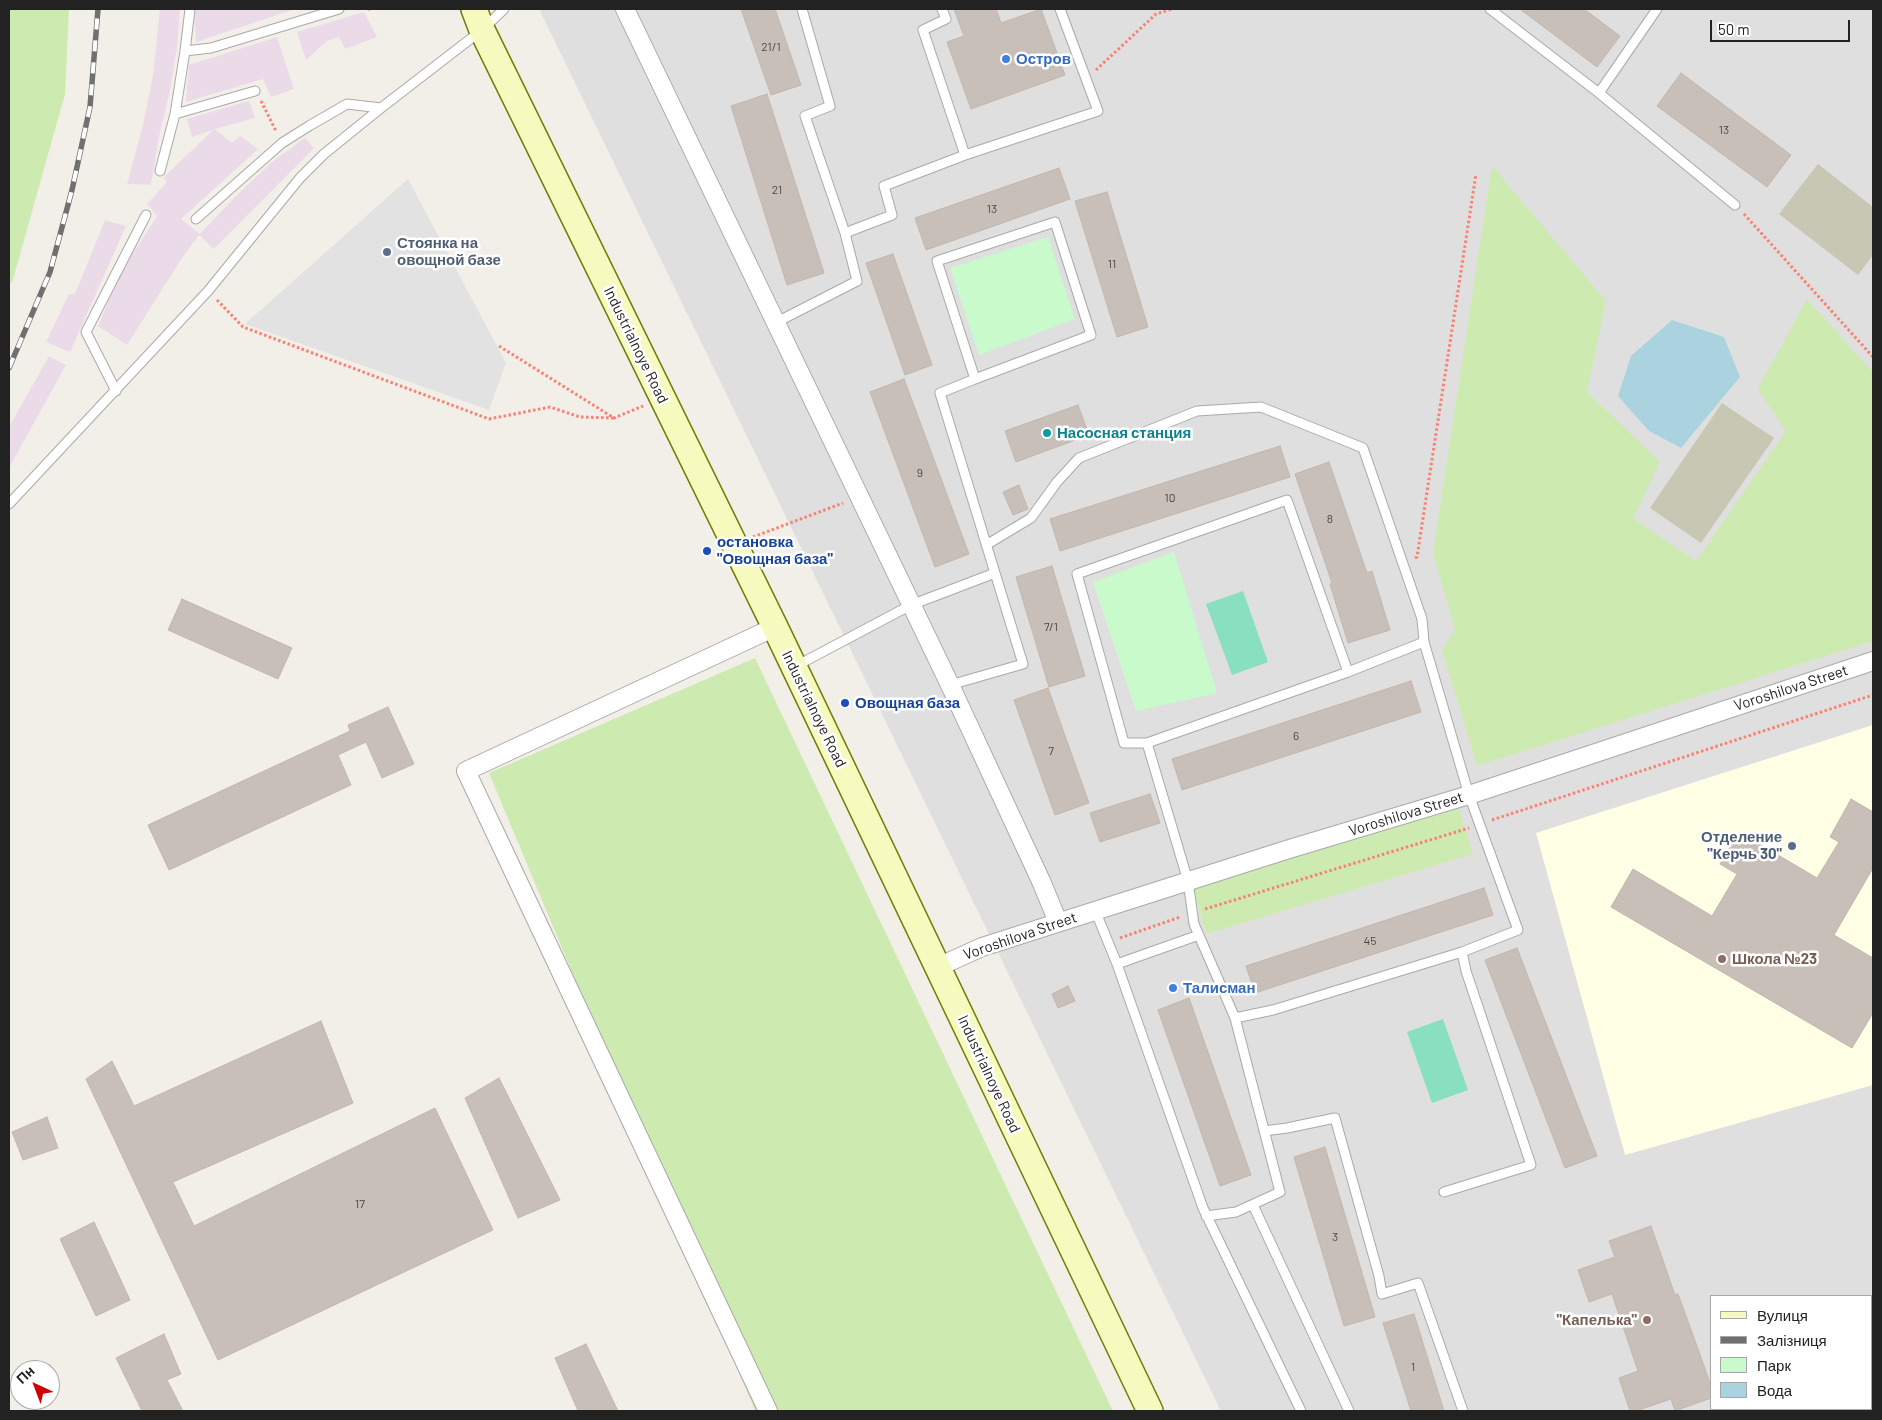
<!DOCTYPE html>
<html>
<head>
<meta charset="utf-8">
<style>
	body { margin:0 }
	#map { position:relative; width:1882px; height:1420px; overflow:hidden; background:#f2efe9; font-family:Barlow,sans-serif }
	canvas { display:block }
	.frame { position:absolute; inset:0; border:10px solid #222; pointer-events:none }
	.legend { position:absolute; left:1710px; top:1295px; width:162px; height:115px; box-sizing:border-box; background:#fff; border:1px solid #a7a7a7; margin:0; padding:6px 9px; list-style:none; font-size:15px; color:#222 }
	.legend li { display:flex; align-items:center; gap:10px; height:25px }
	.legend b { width:25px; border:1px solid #a7a7a7 }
	.north { position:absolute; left:10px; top:1360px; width:50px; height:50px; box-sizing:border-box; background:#fff; border:1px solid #a7a7a7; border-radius:50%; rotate:317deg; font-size:14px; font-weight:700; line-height:20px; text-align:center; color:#222 }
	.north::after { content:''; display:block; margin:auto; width:18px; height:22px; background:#d40000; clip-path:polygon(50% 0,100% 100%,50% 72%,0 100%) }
	.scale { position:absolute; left:1710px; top:20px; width:140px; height:22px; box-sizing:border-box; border:2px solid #222; border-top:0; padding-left:6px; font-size:15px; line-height:18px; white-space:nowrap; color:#222; -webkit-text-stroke:4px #fff; paint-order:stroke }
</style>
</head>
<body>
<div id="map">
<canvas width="1882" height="1420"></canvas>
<div class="frame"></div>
<ul class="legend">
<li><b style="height:6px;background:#f7fabf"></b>Вулиця</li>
<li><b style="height:6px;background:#707070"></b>Залізниця</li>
<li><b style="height:14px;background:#c8facc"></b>Парк</li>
<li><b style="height:14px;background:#aad3df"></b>Вода</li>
</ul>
<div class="north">Пн</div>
<div class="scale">50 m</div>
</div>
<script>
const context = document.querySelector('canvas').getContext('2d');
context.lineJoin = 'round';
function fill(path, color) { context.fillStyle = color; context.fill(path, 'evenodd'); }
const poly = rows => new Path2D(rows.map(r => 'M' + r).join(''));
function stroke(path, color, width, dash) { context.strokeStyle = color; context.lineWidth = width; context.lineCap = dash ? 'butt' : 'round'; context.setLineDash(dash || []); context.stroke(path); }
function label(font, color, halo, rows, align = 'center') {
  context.font = font + ' Barlow,sans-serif'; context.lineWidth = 5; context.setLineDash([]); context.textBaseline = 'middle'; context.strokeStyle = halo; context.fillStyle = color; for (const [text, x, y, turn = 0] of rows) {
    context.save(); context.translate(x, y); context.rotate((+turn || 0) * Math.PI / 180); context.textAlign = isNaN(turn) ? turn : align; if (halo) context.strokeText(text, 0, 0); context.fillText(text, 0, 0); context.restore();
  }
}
fill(poly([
	[539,9,1873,9,1873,1411,1221,1411],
	[1711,1296,1871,1296,1871,1409,1711,1409]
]), '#e0dfdf');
fill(poly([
	[160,9,180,9,177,48,169,95,159,137,151,185,127,184,143,125,153,75],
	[194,9,295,9,196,42],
	[364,12,377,37,345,49,339,37,327,41,306,60,297,32],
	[277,37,294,89,271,97,263,79,186,102,189,65],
	[249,101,255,118,215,129,232,143,240,136,258,149,181,219,200,234,234,198,272,162,305,138,314,148,214,249,199,235,182,258,127,345,98,326,121,272,157,216,147,204,167,182,164,177,213,130,192,137,187,119],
	[105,220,126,226,70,352,46,342,69,294,75,294],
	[49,356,66,365,9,468,9,427]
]), '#ebdbe8');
fill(poly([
	[1873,725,1873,1085,1625,1155,1536,833]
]), '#ffffe5');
fill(poly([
	[1818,164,1873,207,1873,255,1858,275,1779,214],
	[1722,403,1774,438,1701,543,1650,508]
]), '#c7c7b4');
fill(poly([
	[9,9,69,9,65,94,12,283,9,282],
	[1492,166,1606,301,1587,392,1660,462,1633,518,1696,561,1786,431,1758,389,1807,299,1873,373,1873,641,1477,766,1442,650,1455,629,1433,553],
	[755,658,1113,1411,755,1411,489,773],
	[1459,808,1473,854,1206,934,1193,888]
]), '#cdebb0');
fill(poly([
	[1048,237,1075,319,979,355,950,268],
	[1174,552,1217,693,1136,711,1093,582]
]), '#c8facc');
fill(poly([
	[1243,591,1268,662,1232,675,1206,604],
	[1443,1019,1468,1090,1432,1103,1407,1032]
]), '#88e0be');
fill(poly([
	[408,179,506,363,489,410,245,324]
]), '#e2e2e2');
fill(poly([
	[1672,320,1724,337,1740,377,1681,448,1649,431,1618,396,1631,356]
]), '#aad3df');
const building = poly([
	[741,9,775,9,801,85,771,95,741,9],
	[954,9,996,9,1001,23,1041,9,1065,75,971,109,947,42,964,36,954,9],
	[1520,9,1584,9,1620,36,1597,67,1520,9],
	[1681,73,1791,155,1767,187,1657,106,1681,73],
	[767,94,824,273,787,285,731,106,767,94],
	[1059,168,1070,199,926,250,915,218,1059,168],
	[1107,192,1148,327,1117,337,1075,201,1107,192],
	[893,254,932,365,905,375,866,263,893,254],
	[904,379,969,554,935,567,870,392,904,379],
	[1078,405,1089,435,1016,462,1005,431,1078,405],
	[1280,446,1290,477,1060,551,1050,519,1280,446],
	[1329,462,1367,573,1372,571,1390,630,1348,643,1330,584,1332,583,1295,474,1329,462],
	[1019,485,1028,509,1013,515,1003,492,1019,485],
	[1052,566,1085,676,1049,687,1016,577,1052,566],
	[182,599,292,648,278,679,168,630,182,599],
	[1411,681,1421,712,1182,790,1172,759,1411,681],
	[1048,688,1089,803,1055,815,1014,700,1048,688],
	[388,707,414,764,382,778,366,742,338,755,351,785,169,870,148,825,350,731,348,725,388,707],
	[1150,794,1160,823,1100,842,1090,813,1150,794],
	[1851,799,1873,812,1873,868,1834,935,1873,958,1873,1013,1852,1048,1611,907,1633,869,1712,916,1737,874,1720,864,1739,832,1817,878,1839,842,1830,837,1851,799],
	[1484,888,1493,915,1255,993,1246,966,1484,888],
	[1517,948,1597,1156,1565,1168,1485,960,1517,948],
	[1068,986,1075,1001,1058,1008,1052,994,1068,986],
	[1189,998,1251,1175,1220,1186,1158,1010,1189,998],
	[321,1021,353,1103,173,1182,194,1226,435,1108,493,1230,218,1360,86,1079,112,1061,134,1106,321,1021],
	[499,1078,560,1200,518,1218,465,1098,499,1078],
	[47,1117,58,1148,23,1160,12,1132,47,1117],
	[1325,1147,1375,1317,1344,1326,1294,1157,1325,1147],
	[94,1222,130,1300,96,1316,60,1239,94,1222],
	[1651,1226,1675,1295,1678,1294,1698,1349,1711,1386,1711,1398,1675,1411,1671,1399,1636,1411,1630,1411,1619,1378,1638,1371,1612,1294,1589,1302,1578,1270,1615,1257,1609,1241,1651,1226],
	[1414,1314,1444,1411,1411,1411,1383,1323,1414,1314],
	[164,1334,181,1374,167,1380,183,1411,142,1411,116,1358,164,1334],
	[586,1344,618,1411,578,1411,555,1358,586,1344]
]);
fill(building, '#c7bfb8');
stroke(building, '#c4b6ab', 1);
const lane = poly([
	[1490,9,1599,93,1657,9],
	[185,51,211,48,339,9],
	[1599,93,1735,205],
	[175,114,255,91],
	[965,155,1098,111,1060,9],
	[160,171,175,114,185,51,190,9],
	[196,219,282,143,309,126,347,104,381,108],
	[845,233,892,215,884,186,965,155,923,30,946,19,942,9],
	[775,323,857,281,845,233,805,116,830,106,802,9],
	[116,391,86,332,146,215],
	[1287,500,1348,672,1147,743,1124,743,1077,574,1287,500],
	[9,504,208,291,300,178,324,154,381,108,482,30,504,9],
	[986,545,1031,518,1057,482,1079,458,1197,411,1261,407,1363,448,1422,619,1424,642],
	[796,666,911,605,995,573,940,393,975,379,937,261,1055,222,1091,335,975,379],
	[950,685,1023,664,995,573],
	[1147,743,1188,881,1194,924,1235,1018,1280,1192,1236,1212,1206,1216],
	[1095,910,1117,964,1203,1208,1301,1411],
	[1117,964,1199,935],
	[1235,1018,1273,1010,1462,952,1518,930,1469,795,1424,642,1348,672],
	[1264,1131,1287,1128,1335,1118,1379,1276,1382,1294,1418,1283,1463,1411],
	[1444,1192,1531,1165,1466,971,1462,952],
	[1253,1205,1349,1411]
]);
const street = poly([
	[625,9,950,685,1041,881,1058,922],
	[938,967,982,947,1286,850,1469,795,1873,661],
	[768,1411,466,771,775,627]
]);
const secondary = poly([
	[474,9,482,30,775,627,1150,1411]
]);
stroke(lane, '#a9a9a9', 11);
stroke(street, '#a9a9a9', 20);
stroke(secondary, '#707d05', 28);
stroke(poly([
	[368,9,370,9],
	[1096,70,1156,14,1172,9],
	[261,101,276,131],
	[1744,214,1873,357],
	[217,300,243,327,489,419,550,407,580,417,614,418],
	[499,346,614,418,643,406],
	[753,537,843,503],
	[1415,558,1417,557,1476,174],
	[1492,820,1873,695],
	[1205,909,1469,828],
	[1120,938,1180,917]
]), '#fa8072', 3, [2.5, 2.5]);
stroke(lane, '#fff', 9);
stroke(street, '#fff', 18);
stroke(secondary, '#f7fabf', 25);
const rail = poly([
	[9,368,50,272,72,190,90,107,98,9]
]);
stroke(rail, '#707070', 5.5);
stroke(rail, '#fff', 4, [11]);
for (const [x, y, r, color] of [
	[1006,59,5,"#3f7fe0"],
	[387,252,5,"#5c6f8a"],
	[1047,433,5,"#0f9aa8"],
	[707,551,5,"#1a4fb4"],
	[845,703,5,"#1a4fb4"],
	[1792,846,5,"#5c6f8a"],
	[1722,959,5,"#8d6e63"],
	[1173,988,5,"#3f7fe0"],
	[1647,1320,5,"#8d6e63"]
]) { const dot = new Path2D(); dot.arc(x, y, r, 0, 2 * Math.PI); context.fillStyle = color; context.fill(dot); stroke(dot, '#fff', 2); }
label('12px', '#4b4948', null, [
	["21/1",771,47],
	["13",1724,130],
	["21",777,190],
	["13",992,209],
	["11",1112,264],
	["9",920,473],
	["10",1170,498],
	["8",1330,519],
	["7/1",1051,627],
	["6",1296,736],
	["7",1051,751],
	["45",1370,941],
	["17",360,1204],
	["3",1335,1237],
	["1",1413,1367]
]);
label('bold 15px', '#366cbe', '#fff', [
	["Остров",1016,59],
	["Талисман",1183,988]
], 'left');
label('bold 15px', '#4e5e75', '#fff', [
	["Стоянка на",397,243],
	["овощной базе",397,260],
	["Отделение",1782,837,"right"],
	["\"Керчь 30\"",1782,854,"right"]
], 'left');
label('15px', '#222', '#fff', [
	["Industrialnoye Road",636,345,64],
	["Voroshilova Street",1791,688,-18],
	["Industrialnoye Road",814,709,64],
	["Voroshilova Street",1406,814,-17],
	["Voroshilova Street",1020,936,-19],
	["Industrialnoye Road",989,1074,65]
]);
label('bold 15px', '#0d838f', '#fff', [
	["Насосная станция",1057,433]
], 'left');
label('bold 15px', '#164399', '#fff', [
	["остановка",717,542],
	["\"Овощная база\"",717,559],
	["Овощная база",855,703]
], 'left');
label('bold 15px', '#785e54', '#fff', [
	["Школа №23",1732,959],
	["\"Капелька\"",1637,1320,"right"]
], 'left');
</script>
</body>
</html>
